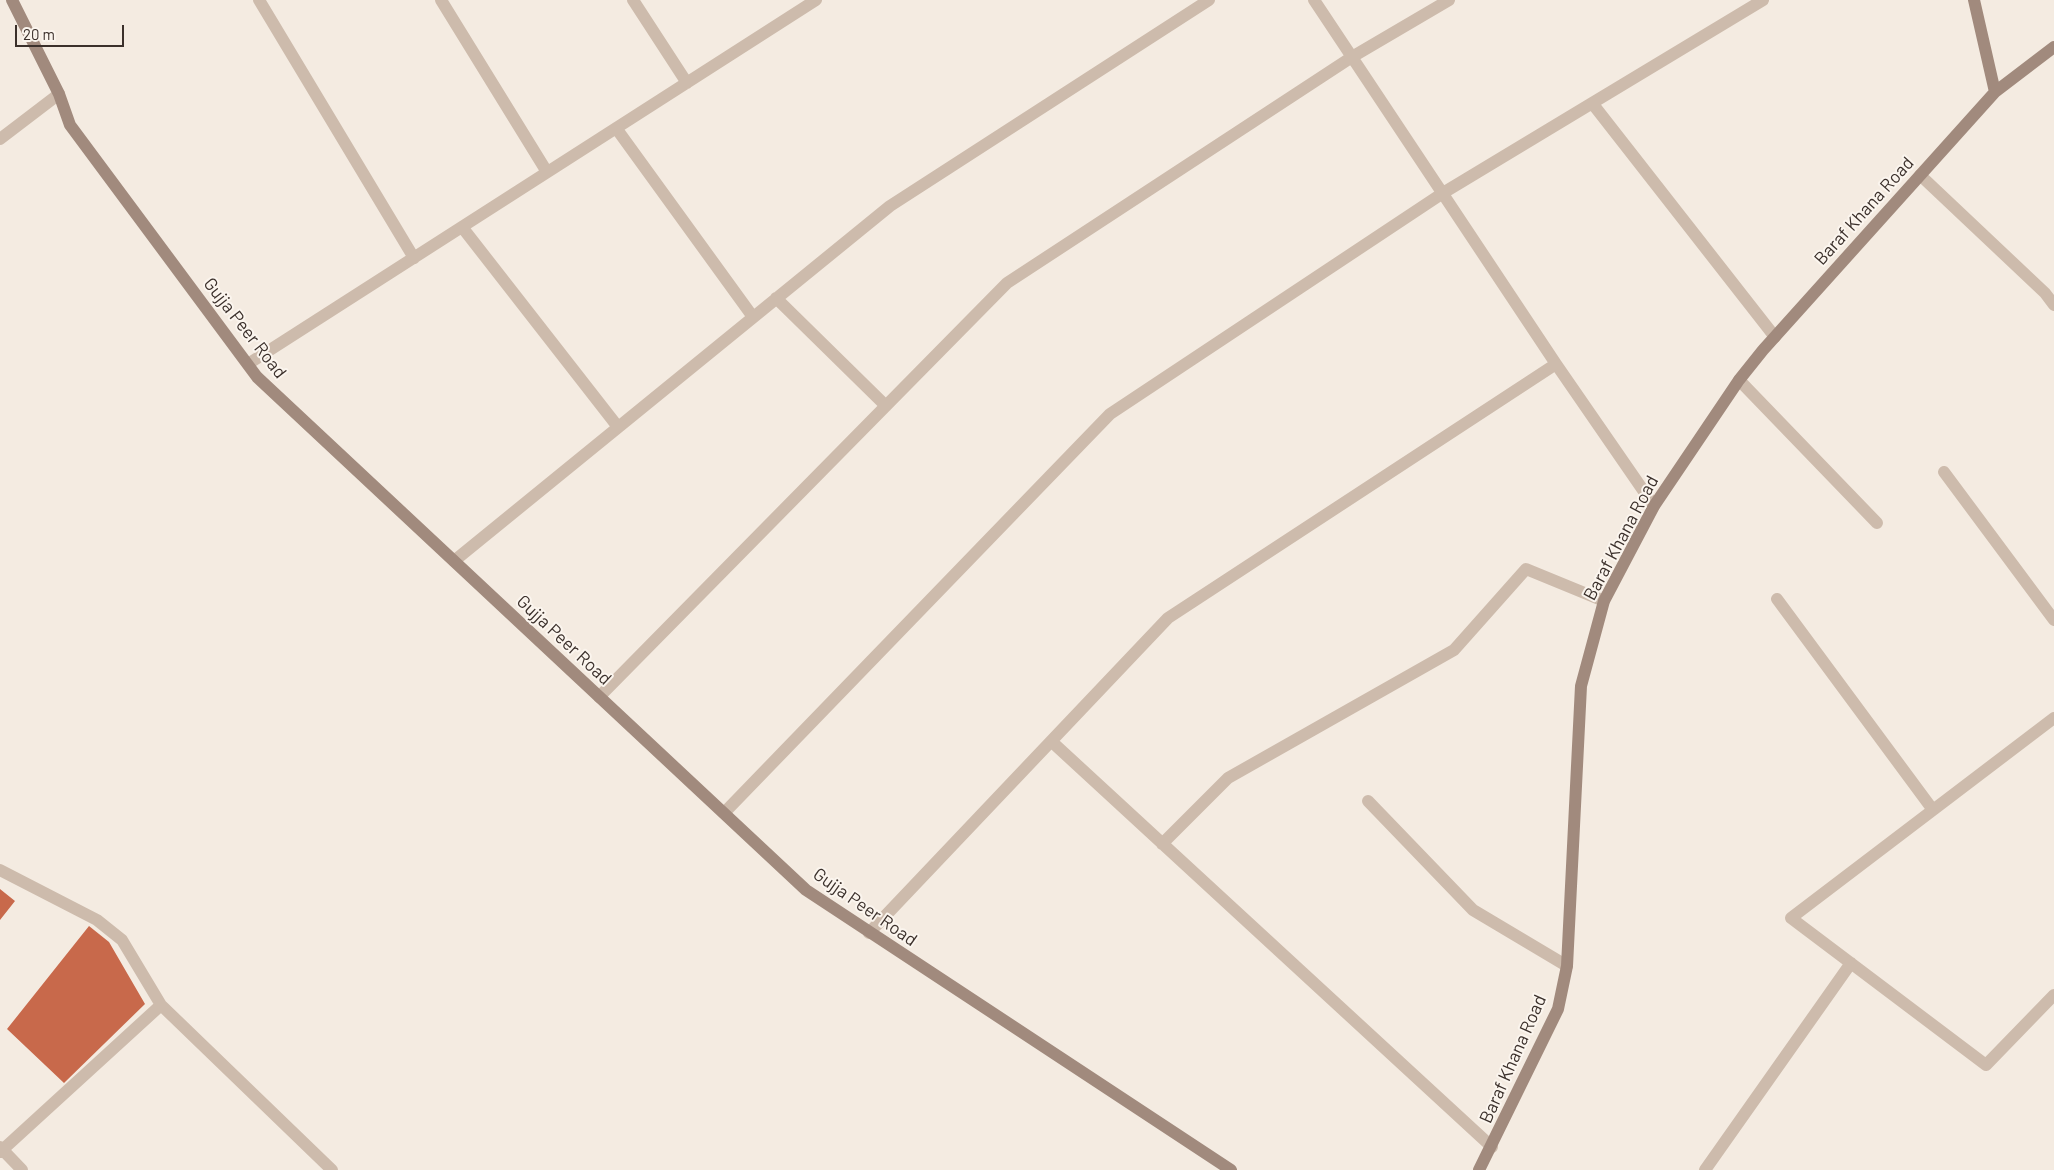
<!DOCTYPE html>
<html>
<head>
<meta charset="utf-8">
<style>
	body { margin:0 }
	#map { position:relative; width:2054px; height:1170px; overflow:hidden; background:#f4ebe1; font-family:Barlow,sans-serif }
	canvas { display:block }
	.scale { position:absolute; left:15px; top:25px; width:109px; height:22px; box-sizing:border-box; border:2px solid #3b302b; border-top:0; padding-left:6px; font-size:15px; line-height:18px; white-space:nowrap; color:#3b302b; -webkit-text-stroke:4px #fbf5ee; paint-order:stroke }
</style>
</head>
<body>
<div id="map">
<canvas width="2054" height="1170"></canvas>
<div class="scale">20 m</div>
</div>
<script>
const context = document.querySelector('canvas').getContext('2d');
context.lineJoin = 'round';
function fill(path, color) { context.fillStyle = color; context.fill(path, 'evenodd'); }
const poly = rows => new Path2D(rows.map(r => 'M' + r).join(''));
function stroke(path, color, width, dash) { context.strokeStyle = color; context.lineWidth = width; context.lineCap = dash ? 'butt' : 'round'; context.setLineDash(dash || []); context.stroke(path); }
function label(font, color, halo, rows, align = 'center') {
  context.font = font + ' Barlow,sans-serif'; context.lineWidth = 4; context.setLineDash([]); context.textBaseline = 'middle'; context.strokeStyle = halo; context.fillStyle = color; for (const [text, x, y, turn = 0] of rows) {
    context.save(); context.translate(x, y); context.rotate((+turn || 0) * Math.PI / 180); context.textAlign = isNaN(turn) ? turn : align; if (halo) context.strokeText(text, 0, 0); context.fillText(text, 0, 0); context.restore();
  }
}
fill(poly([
	[0,889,15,901,0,920],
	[89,926,109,942,145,1004,64,1083,7,1029]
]), '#c8694b');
stroke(poly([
	[259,0,414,258],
	[441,0,547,172],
	[633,0,687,83],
	[1314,0,1556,364,1654,506],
	[1592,103,1775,337],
	[616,128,753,317],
	[0,139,59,94],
	[1920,175,2045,293,2054,305],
	[462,227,618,427],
	[776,298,886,406],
	[248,364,816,0],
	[1739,380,1877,523],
	[1944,472,2054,620],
	[454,561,890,206,1209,0],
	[1777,599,1933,810],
	[599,697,1007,283,1352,57,1449,0],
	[2054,718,1791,918,1986,1065,2054,995],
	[1051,741,1492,1147],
	[1368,801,1473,910,1567,966],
	[724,813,1110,414,1443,193,1763,0],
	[1162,844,1228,778,1454,650,1526,569,1604,601],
	[0,870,97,920,122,940,161,1005,332,1170],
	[869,933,1168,618,1556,364],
	[0,1147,22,1170],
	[0,1152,161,1005],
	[1705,1170,1851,963]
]), '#cdbbac', 12);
stroke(poly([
	[12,0,59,94,70,125,257,377,806,890,1231,1170],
	[1974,0,1995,92],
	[1479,1170,1558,1009,1567,966,1581,686,1604,601,1654,506,1739,380,1763,350,1995,92,2054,47]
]), '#a18a7d', 12);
label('18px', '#3b302b', '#fbf5ee', [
	["Baraf Khana Road",1864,211,-48],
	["Gujja Peer Road",245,328,52],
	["Baraf Khana Road",1621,538,-62],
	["Gujja Peer Road",564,640,43],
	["Gujja Peer Road",865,907,35],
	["Baraf Khana Road",1513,1059,-66]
]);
</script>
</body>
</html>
